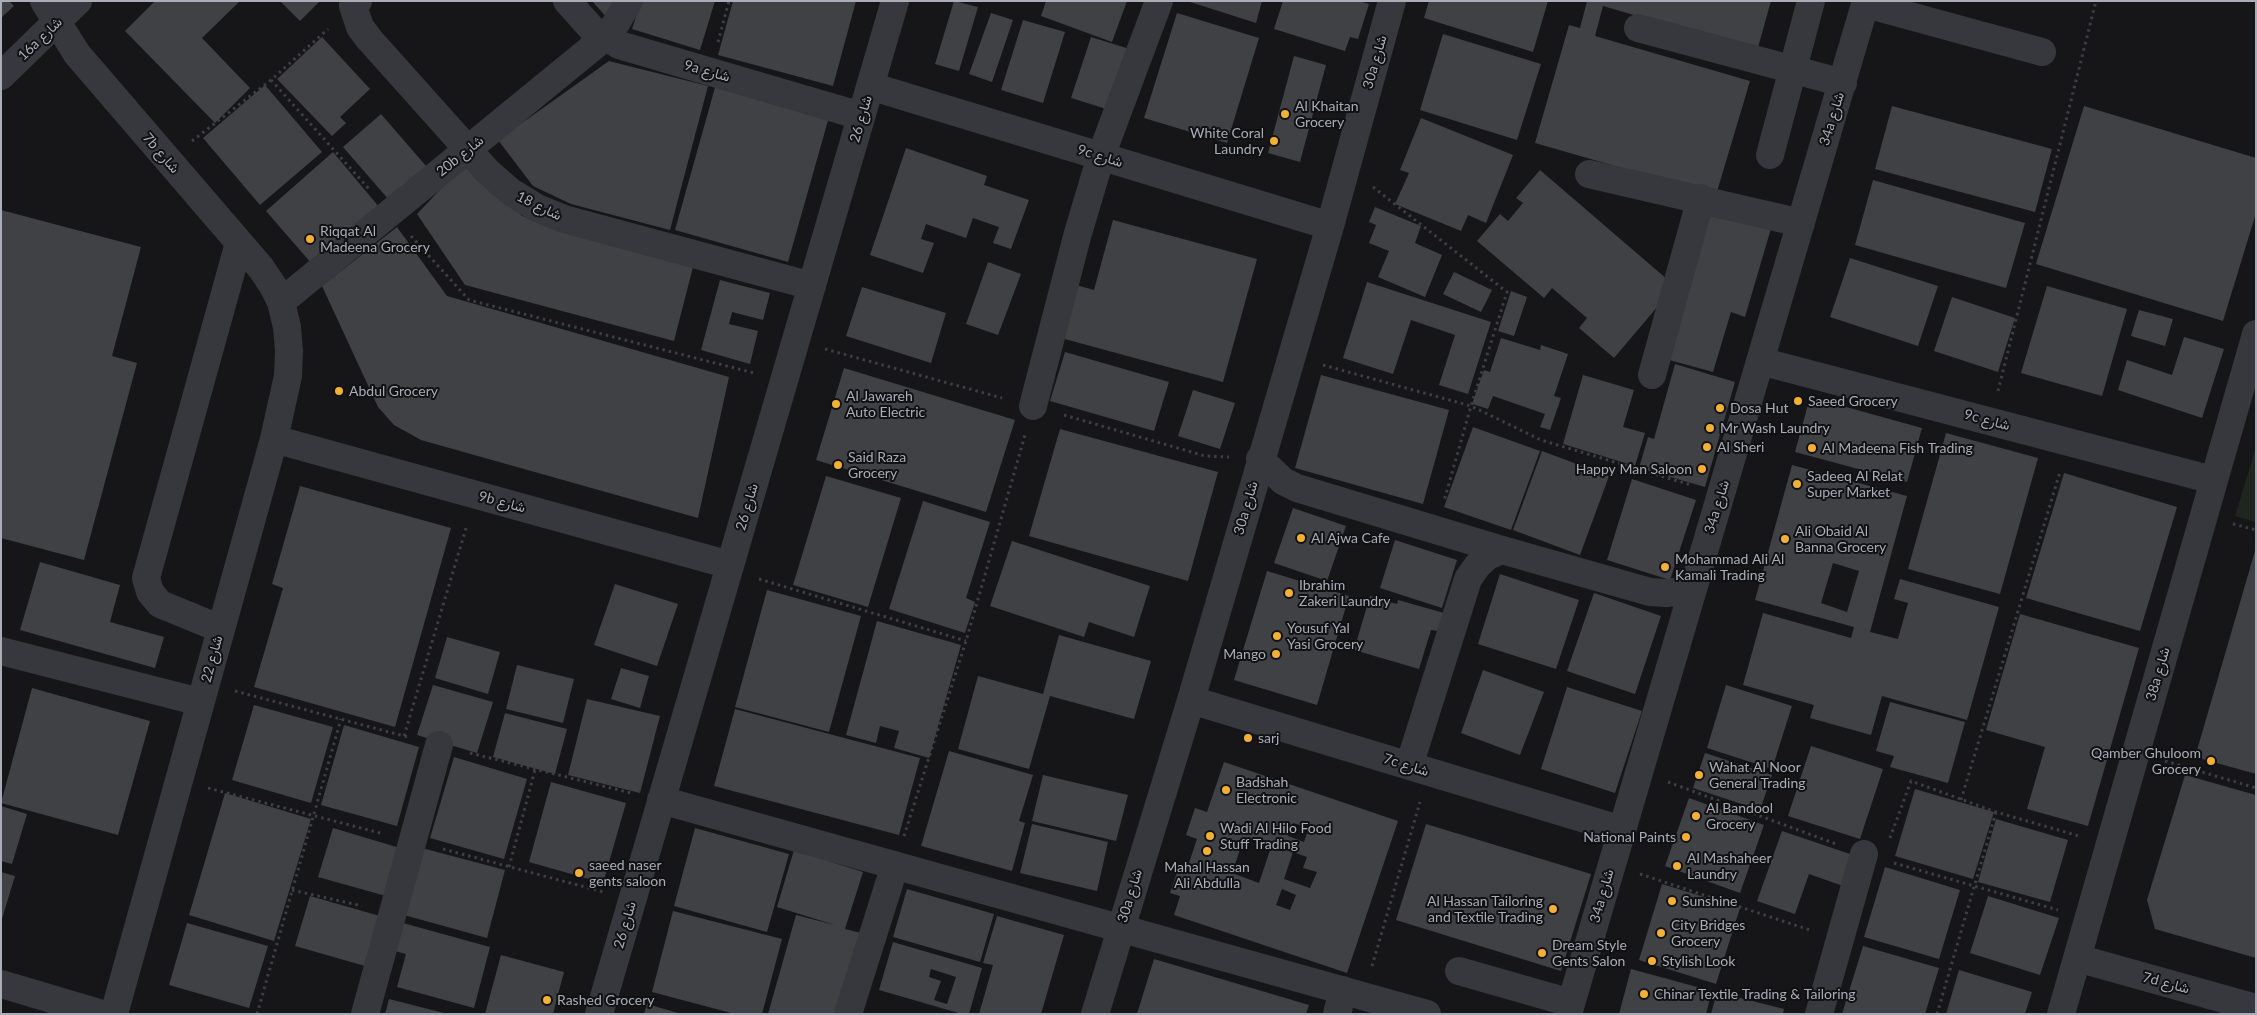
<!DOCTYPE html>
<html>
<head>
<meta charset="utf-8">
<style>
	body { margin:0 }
	#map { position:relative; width:2257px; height:1015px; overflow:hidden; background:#161618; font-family:Lato,sans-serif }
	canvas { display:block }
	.frame { position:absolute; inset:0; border:2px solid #a8adb8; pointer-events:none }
</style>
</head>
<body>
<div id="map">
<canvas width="2257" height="1015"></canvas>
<div class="frame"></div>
</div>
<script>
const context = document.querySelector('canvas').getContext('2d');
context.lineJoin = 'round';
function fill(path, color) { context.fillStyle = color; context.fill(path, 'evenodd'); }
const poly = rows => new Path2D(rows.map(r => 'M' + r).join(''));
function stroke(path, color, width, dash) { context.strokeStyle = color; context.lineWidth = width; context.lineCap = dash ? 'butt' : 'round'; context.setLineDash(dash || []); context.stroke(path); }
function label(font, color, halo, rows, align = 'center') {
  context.font = font + ' Lato,Vazirmatn,sans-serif'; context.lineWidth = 4; context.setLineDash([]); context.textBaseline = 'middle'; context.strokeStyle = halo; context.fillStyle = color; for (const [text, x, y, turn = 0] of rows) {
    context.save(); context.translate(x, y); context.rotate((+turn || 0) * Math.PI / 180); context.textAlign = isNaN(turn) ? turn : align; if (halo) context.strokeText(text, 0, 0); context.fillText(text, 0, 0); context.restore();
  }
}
fill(poly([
	[2256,447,2256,522,2235,516]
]), '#1e261f');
fill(poly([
	[1,1,9,1,14,6,1,18],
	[155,1,240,1,202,38,250,88,215,123,125,31],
	[280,1,320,1,300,21],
	[592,1,615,1,608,19],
	[641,1,715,1,700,50,632,29],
	[733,1,856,1,833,86,718,55],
	[954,1,978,7,959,71,935,64],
	[1046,1,1127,1,1112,42,1041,16],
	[1187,1,1262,1,1256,23],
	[1283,1,1359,1,1369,4,1358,39,1350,37,1345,51,1274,29],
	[1429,1,1548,1,1533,52,1424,18],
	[1587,1,1771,1,1757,51,1603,6,1595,36,1750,81,1716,195,1535,143,1569,25,1580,28],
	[991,13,1013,20,992,82,969,74],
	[1177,13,1259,38,1227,143,1144,118],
	[1023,20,1065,32,1043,103,1001,90],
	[1443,34,1541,64,1517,140,1420,110],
	[322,37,370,89,340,117,346,123,332,136,277,79],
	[1091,37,1136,51,1116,112,1071,98],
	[1294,56,1326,65,1300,162,1268,153],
	[609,61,708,86,670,230,571,204,533,186,498,140],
	[716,84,829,117,788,262,675,230],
	[265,85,322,152,260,205,203,138],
	[1892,106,2052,149,2035,212,1875,169],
	[2084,106,2256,158,2256,213,2223,321,2036,264],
	[381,114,433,174,396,208,343,147],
	[1421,118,1513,155,1486,223,1468,215,1461,231,1395,204,1409,173,1400,170],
	[906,148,987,176,984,185,1029,200,1011,249,993,243,999,227,973,218,966,238,926,224,921,239,934,243,923,273,870,255],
	[333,152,385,214,318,271,266,211],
	[470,158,522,216,693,267,674,341,465,285,417,214],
	[1540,170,1675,286,1614,358,1579,328,1587,318,1552,288,1544,298,1477,241,1500,214,1508,221,1523,203,1516,198],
	[1873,180,2025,223,2006,288,1855,245],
	[1375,207,1421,226,1415,243,1442,255,1425,297,1378,277,1389,251,1369,243,1376,225,1369,222],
	[1711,208,1772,225,1745,317,1731,312,1713,372,1662,358],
	[1,210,141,247,112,356,137,363,84,560,1,538],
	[1113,220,1257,259,1223,382,1061,338,1076,285,1094,290],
	[397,227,447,296,729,377,698,518,421,440,394,425,378,407,322,286],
	[1850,258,1938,286,1918,346,1830,317],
	[988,262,1021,274,998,335,966,324],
	[1454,272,1492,290,1481,312,1443,294],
	[720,280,770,293,763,320,732,312,729,324,758,331,750,364,701,350],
	[1367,282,1491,322,1468,394,1439,385,1455,335,1411,320,1393,374,1343,358],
	[2047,286,2127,309,2102,396,2021,373],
	[862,287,946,313,931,363,846,336],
	[1511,291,1527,297,1514,336,1498,331],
	[1952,297,2015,318,1998,372,1934,351],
	[2139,310,2173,319,2165,346,2131,336],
	[2184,337,2224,349,2202,418,2118,390,2127,360,2172,375],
	[1501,338,1540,350,1541,345,1568,354,1554,396,1561,398,1550,430,1540,427,1545,414,1493,396,1488,409,1472,404,1484,370,1490,372],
	[1065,352,1169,382,1154,431,1050,401],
	[1675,364,1735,382,1705,487,1639,468,1648,437,1654,439],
	[844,368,1015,420,986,512,816,460],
	[1321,375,1449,410,1423,504,1295,468],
	[1583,375,1634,390,1623,427,1645,433,1635,466,1563,444],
	[1193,390,1235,403,1220,449,1178,436],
	[1810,397,1922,428,1907,482,1795,452],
	[1473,427,1540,451,1511,530,1444,507],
	[1060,429,1218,472,1188,581,1029,536],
	[1946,433,2038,458,2000,594,1908,569],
	[1542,451,1609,476,1580,555,1513,530],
	[1792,465,1907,496,1870,632,1898,639,1908,603,1894,599,1900,579,1999,607,1967,720,1882,696,1871,735,1810,718,1814,705,1743,685,1763,613,1851,638,1854,627,1755,600],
	[1833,563,1859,571,1847,612,1821,603],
	[2064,473,2177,507,2140,631,2026,598],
	[826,476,901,498,868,607,793,585],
	[1632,479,1696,500,1670,580,1607,560],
	[300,486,451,528,395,727,254,687,283,588,272,584],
	[923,501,990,522,966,598,975,602,965,633,889,609],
	[1293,508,1346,526,1327,581,1274,563],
	[1395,540,1457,560,1442,608,1380,588],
	[1012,541,1150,586,1134,637,1089,622,1084,637,990,606],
	[2255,551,2256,551,2256,774,2195,757],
	[40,562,120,585,110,622,164,637,155,668,20,630],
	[1267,571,1349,596,1317,705,1234,680],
	[1500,574,1579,600,1556,669,1478,644],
	[615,584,678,604,657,666,594,645],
	[767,590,861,616,829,732,735,707],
	[1594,593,1661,616,1635,694,1567,671],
	[1370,596,1397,604,1398,600,1444,613,1438,631,1431,630,1419,669,1354,650],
	[2020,614,2139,648,2088,826,2027,809,2045,747,1986,730],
	[877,621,961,645,929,758,894,748,899,731,880,726,876,743,846,735],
	[1059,635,1151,661,1134,719,1050,696,1029,769,958,749,978,676,1043,694],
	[447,637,500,652,488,694,435,678],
	[517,665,574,679,563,723,506,709],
	[621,668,649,676,640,708,611,699],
	[1483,670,1544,692,1520,755,1461,733],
	[433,685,493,702,477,753,417,735],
	[1726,685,1792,706,1772,769,1707,748],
	[1567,687,1642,711,1615,793,1541,769],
	[32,688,150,721,118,835,1,803],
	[587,699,660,716,640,793,568,775],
	[1890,702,1965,722,1948,783,1890,767,1894,756,1876,751],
	[254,705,333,727,311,803,232,780],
	[735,709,920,758,899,835,714,786],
	[505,713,567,729,555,774,493,757],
	[344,725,419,747,397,826,321,805],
	[1811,746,1883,769,1860,839,1788,816],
	[949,751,1033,775,1019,821,1025,823,1012,871,921,846],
	[1705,753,1772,775,1760,810,1693,788],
	[454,757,527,779,504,859,430,838],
	[1224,762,1398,821,1347,973,1174,915,1180,896,1170,893,1179,866,1187,869,1197,839,1186,835,1195,808,1207,812],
	[1293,823,1309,828,1304,842,1288,836],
	[1244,838,1271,847,1259,883,1232,873],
	[1293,852,1307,857,1303,868,1317,872,1310,888,1284,879],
	[1282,889,1296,895,1290,910,1276,905],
	[1043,775,1128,795,1116,841,1032,821],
	[2185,775,2256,795,2256,958,2155,929,2147,900],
	[551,782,626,803,603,883,529,862],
	[1915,789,1994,812,1973,879,1895,856],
	[225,793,311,819,274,941,189,915],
	[1689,798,1764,825,1740,893,1665,866],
	[1,806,27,814,12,864,1,861],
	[1996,819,2068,840,2050,902,1978,882],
	[1032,824,1108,842,1097,891,1020,873],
	[1426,824,1591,874,1561,971,1396,920],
	[333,828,400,848,386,896,318,877],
	[695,828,789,854,767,932,674,906],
	[1782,831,1853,855,1843,886,1809,874,1795,914,1757,901],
	[422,848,505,870,487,938,404,915],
	[794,850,863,872,845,929,861,933,838,1014,768,1014,796,915,835,925,777,907],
	[1885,867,1960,890,1939,959,1864,937],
	[1,872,15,876,2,919,1,919],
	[1662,884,1740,908,1716,984,1639,960],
	[907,889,994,914,980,962,893,937],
	[310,896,380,916,365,966,295,946],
	[1988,896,2059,918,2040,975,1970,953],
	[673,911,782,939,762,1014,735,1014,652,992],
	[997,916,1064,935,1041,1014,979,1014,993,965,983,963],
	[187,923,268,946,249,1008,169,985],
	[403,923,490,947,474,1008,397,987,406,954,395,951],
	[893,942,982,968,969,1014,962,1014,879,990],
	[931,969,956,977,947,1004,934,1000,941,981,929,977],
	[1863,946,1939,968,1925,1014,1842,1014],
	[501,955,564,972,553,1014,485,1014],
	[1154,959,1309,1005,1306,1014,1137,1014],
	[1631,969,1712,991,1706,1014,1619,1014],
	[1959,970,2032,992,2025,1014,1946,1014],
	[1717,992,1784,1009,1783,1014,1711,1014],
	[389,999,444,1013,444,1014,385,1014],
	[647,1004,678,1013,678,1014,644,1014]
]), '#404145');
stroke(poly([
	[718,42,729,1],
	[271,80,370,190],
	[192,141,271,80,328,29],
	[1373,187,1507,292,1471,406,1444,501],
	[411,236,469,300,754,373],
	[825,349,1002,398],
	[1323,365,1471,406,1541,440,1691,485],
	[1998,391,2096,1],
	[1064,415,1205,456,1229,457],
	[2233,524,2256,530],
	[759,579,966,641],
	[235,691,408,737],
	[404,736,467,525],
	[470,753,631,793],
	[2165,761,2256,788],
	[1668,782,1836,844],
	[208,788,384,834],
	[1961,800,2060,472],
	[904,836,966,641,1025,435],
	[1890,838,1911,781,1996,812,2079,836],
	[443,849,604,892],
	[1894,863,2058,910],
	[509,867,535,770],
	[1640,874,1810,930],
	[292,890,362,906],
	[1372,966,1420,802],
	[257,1014,341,719],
	[1937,1014,1996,812]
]), '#3d3f44', 3, [2.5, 4]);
stroke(poly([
	[44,1,77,54,261,268,273,286,281,302,287,327,289,351,288,376,274,439,114,1014],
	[358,1,353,6,360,27,369,39,488,172,511,192,537,208,564,219,812,286],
	[567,1,592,29,619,45,861,116],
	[1866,4,2042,52],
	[1638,28,1843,83],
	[1,76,78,1],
	[870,86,1330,226],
	[1770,155,1811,1],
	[1589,174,1801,223],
	[281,302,604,38,615,25,629,1],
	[1760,361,2213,480],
	[1652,375,1701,198],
	[1033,406,1078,233,1101,156,1159,1],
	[274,439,730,565],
	[1260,459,1283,481,1297,488,1502,550,1650,592,1666,593,1683,591,1694,585],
	[221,629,160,604,150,592,146,578,239,243],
	[1,651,200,702],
	[1191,700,1622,830],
	[1409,766,1468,579,1477,566,1488,556,1502,550],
	[661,800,1427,1014],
	[2077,958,2256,1008],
	[1459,971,1571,1003],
	[1,984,102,1014],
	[365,1014,439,745],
	[599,1014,895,1],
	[848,1014,895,865],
	[1095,1014,1191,700,1330,226,1392,1],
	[1337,1014,1343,990],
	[1568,1014,1866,1],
	[1819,1014,1864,854],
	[2061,1014,2256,334]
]), '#37383d', 28);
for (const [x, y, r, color] of [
	[1285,114,5,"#f2b134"],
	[1274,141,5,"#f2b134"],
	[310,239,5,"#f2b134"],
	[339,391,5,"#f2b134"],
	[1798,401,5,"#f2b134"],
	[836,404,5,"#f2b134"],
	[1720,408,5,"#f2b134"],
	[1710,428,5,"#f2b134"],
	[1707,447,5,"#f2b134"],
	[1812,448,5,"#f2b134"],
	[838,465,5,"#f2b134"],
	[1702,469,5,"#f2b134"],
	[1797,484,5,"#f2b134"],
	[1301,538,5,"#f2b134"],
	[1785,539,5,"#f2b134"],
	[1665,567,5,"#f2b134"],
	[1289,593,5,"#f2b134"],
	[1277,636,5,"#f2b134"],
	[1276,654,5,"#f2b134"],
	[1248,738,5,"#f2b134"],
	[2211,761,5,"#f2b134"],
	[1699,775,5,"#f2b134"],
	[1226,790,5,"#f2b134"],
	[1696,816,5,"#f2b134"],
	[1210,836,5,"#f2b134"],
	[1686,837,5,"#f2b134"],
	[1207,851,5,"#f2b134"],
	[1677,866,5,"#f2b134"],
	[579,873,5,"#f2b134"],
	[1672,901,5,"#f2b134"],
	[1553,909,5,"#f2b134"],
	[1661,933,5,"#f2b134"],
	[1542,953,5,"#f2b134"],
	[1652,961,5,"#f2b134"],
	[1644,994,5,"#f2b134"],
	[547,1000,5,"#f2b134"]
]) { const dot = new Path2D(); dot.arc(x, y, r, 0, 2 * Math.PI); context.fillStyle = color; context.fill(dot); stroke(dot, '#111113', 2); }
label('14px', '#a8adb8', '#111113', [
	["16a شارع",40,39,-44],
	["30a شارع",1375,62,-74],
	["9a شارع",707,71,16],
	["شارع 26",861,119,-74],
	["34a شارع",1832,119,-73],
	["7b شارع",161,153,49],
	["20b شارع",460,156,-39],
	["9c شارع",1100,156,17],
	["شارع 18",539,206,26],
	["9c شارع",1987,420,15],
	["9b شارع",502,502,15],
	["شارع 26",747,507,-74],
	["34a شارع",1717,507,-73],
	["30a شارع",1246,508,-74],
	["شارع 22",212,659,-75],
	["38a شارع",2158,674,-74],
	["7c شارع",1406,765,17],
	["30a شارع",1130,896,-73],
	["34a شارع",1602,896,-74],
	["شارع 26",625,925,-74],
	["7d شارع",2166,983,15]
]);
label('14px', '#a8adb8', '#111113', [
	["Al Khaitan",1295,106],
	["Grocery",1295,122],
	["White Coral",1264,133,"right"],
	["Laundry",1264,149,"right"],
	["Riqqat Al",320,231],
	["Madeena Grocery",320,247],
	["Abdul Grocery",349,391],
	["Al Jawareh",846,396],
	["Auto Electric",846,412],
	["Saeed Grocery",1808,401],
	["Dosa Hut",1730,408],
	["Mr Wash Laundry",1720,428],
	["Al Sheri",1717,447],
	["Al Madeena Fish Trading",1822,448],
	["Said Raza",848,457],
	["Grocery",848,473],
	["Happy Man Saloon",1692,469,"right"],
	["Sadeeq Al Relat",1807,476],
	["Super Market",1807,492],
	["Ali Obaid Al",1795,531],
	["Banna Grocery",1795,547],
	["Al Ajwa Cafe",1311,538],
	["Mohammad Ali Al",1675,559],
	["Kamali Trading",1675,575],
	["Ibrahim",1299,585],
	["Zakeri Laundry",1299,601],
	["Yousuf Yal",1287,628],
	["Yasi Grocery",1287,644],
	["Mango",1266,654,"right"],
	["sarj",1258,738],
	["Qamber Ghuloom",2201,753,"right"],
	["Grocery",2201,769,"right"],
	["Wahat Al Noor",1709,767],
	["General Trading",1709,783],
	["Badshah",1236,782],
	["Electronic",1236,798],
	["Al Bandool",1706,808],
	["Grocery",1706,824],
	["Wadi Al Hilo Food",1220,828],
	["Stuff Trading",1220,844],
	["National Paints",1676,837,"right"],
	["Al Mashaheer",1687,858],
	["Laundry",1687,874],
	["saeed naser",589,865],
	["gents saloon",589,881],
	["Mahal Hassan",1207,867,"center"],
	["Ali Abdulla",1207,883,"center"],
	["Al Hassan Tailoring",1543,901,"right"],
	["and Textile Trading",1543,917,"right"],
	["Sunshine",1682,901],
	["City Bridges",1671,925],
	["Grocery",1671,941],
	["Dream Style",1552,945],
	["Gents Salon",1552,961],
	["Stylish Look",1662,961],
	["Chinar Textile Trading & Tailoring",1654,994],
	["Rashed Grocery",557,1000]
], 'left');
</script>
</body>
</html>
